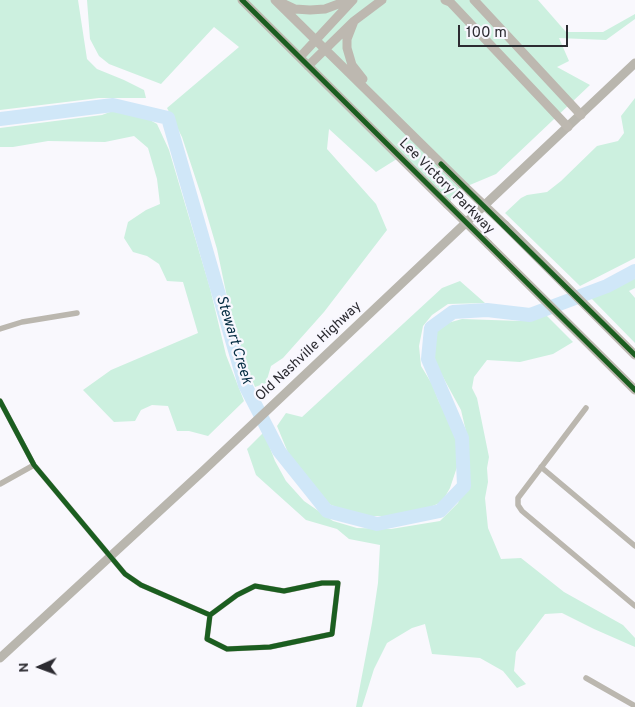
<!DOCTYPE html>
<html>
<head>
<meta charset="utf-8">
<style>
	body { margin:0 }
	#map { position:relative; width:635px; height:707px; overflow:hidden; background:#f9f8fd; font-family:Overpass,sans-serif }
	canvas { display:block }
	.north { position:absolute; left:15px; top:642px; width:50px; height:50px; -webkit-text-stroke:4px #f8f7fe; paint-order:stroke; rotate:268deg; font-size:14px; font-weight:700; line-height:20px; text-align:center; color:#2c2b31 }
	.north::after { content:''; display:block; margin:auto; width:18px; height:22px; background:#2c2b31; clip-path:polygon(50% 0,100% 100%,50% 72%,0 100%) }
	.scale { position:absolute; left:458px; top:25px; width:110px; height:22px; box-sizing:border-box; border:2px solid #2c2b31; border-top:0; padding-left:6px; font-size:15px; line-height:18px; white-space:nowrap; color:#2c2b31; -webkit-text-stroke:4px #f8f7fe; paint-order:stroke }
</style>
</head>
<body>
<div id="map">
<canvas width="635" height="707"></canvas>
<div class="north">N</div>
<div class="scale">100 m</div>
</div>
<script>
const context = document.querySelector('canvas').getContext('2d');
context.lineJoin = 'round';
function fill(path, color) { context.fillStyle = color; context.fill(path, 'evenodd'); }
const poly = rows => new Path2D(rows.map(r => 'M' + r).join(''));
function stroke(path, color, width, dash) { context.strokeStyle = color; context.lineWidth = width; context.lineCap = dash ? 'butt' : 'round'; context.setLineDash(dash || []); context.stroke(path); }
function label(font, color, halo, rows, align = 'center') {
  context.font = font + ' Overpass,sans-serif'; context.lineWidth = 4.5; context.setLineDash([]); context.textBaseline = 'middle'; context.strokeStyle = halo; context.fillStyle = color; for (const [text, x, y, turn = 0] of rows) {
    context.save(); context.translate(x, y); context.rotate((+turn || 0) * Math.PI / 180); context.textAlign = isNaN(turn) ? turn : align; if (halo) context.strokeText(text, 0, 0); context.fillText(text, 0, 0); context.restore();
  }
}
fill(poly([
	[0,0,78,0,87,59,97,69,124,80,144,90,146,98,99,98,0,110],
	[87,0,538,0,566,32,603,32,635,14,635,19,606,40,559,38,569,61,557,67,590,85,496,174,465,187,447,204,400,157,376,172,329,129,327,149,376,204,387,230,324,312,283,358,271,366,266,383,255,387,243,356,228,302,217,249,202,198,182,137,167,108,239,47,214,27,161,84,109,64,99,56,90,39],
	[635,98,635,258,580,286,505,213,521,198,527,195,547,192,561,181,597,146,618,141,624,133,621,116],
	[115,110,143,116,157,124,169,150,210,288,226,355,244,401,208,436,189,431,177,431,168,406,152,405,141,410,135,421,114,422,83,390,111,370,198,333,183,282,167,281,159,264,147,256,133,252,124,238,128,222,146,210,160,204,157,179,148,148,134,136,105,142,48,141,13,147,0,147,0,128,102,115],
	[635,277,635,288,629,291,635,298,635,343,590,297],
	[460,281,485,303,448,304,432,315,423,326,419,346,421,366,432,384,439,402,451,423,458,443,458,464,450,488,442,502,421,511,389,516,358,516,329,504,289,455,277,426,286,413,302,417,442,288],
	[545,314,573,342,553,354,520,362,487,360,474,377,472,388,477,398,489,457,487,468,488,482,485,498,488,528,501,559,521,558,564,592,623,625,635,638,635,647,594,629,562,613,545,614,516,652,514,671,526,684,517,688,503,671,480,658,432,654,425,624,412,628,387,643,374,669,362,707,356,707,372,623,378,583,380,545,349,539,337,529,306,520,256,475,247,449,264,432,275,461,286,481,304,501,333,521,357,528,391,529,440,521,458,503,468,476,468,440,461,410,432,357,434,334,444,324,462,319,521,321]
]), '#ccf0df');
stroke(poly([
	[0,119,113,105,168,118,245,385,279,451,327,511,377,524,440,511,464,486,462,438,428,359,431,328,453,312,487,310,530,315,607,286,635,271]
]), '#d0e7f8', 14);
stroke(poly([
	[0,329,22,322,77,313],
	[0,401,34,465,125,574,141,585,210,615,207,639,227,649,270,647,332,634,338,583,322,583,284,591,255,586,237,595,210,615],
	[586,408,518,498,518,505,522,511,635,606],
	[541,467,635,546],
	[0,484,34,465],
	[586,678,635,706]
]), '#bbb7af', 5.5);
stroke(poly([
	[0,658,203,471,635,63]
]), '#b9b6ae', 9);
stroke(poly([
	[242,0,447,204],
	[275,0,465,187],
	[445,0,450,2,568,127],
	[474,0,581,115],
	[280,2,295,9,310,10,325,9,349,0],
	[354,21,347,39,347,48,352,65,363,79],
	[300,57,353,0],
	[308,66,354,21,382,0],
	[505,225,635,355],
	[488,244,635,390]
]), '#bdb8b0', 9);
stroke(poly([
	[465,187,505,225],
	[447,204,488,244]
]), '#bdb8b0', 9);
stroke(poly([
	[242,0,635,390],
	[441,164,635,355],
	[0,401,34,465,125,574,141,585,210,615,207,639,227,649,270,647,332,634,338,583,322,583,284,591,255,586,237,595,210,615]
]), '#1b5e20', 5);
label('14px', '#2c2b31', '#f8f7fe', [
	["Lee Victory Parkway",446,187,45],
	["Old Nashville Highway",309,352,-43]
]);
label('italic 15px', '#052d43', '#f8f7fe', [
	["Stewart Creek",233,340,73]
]);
</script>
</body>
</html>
